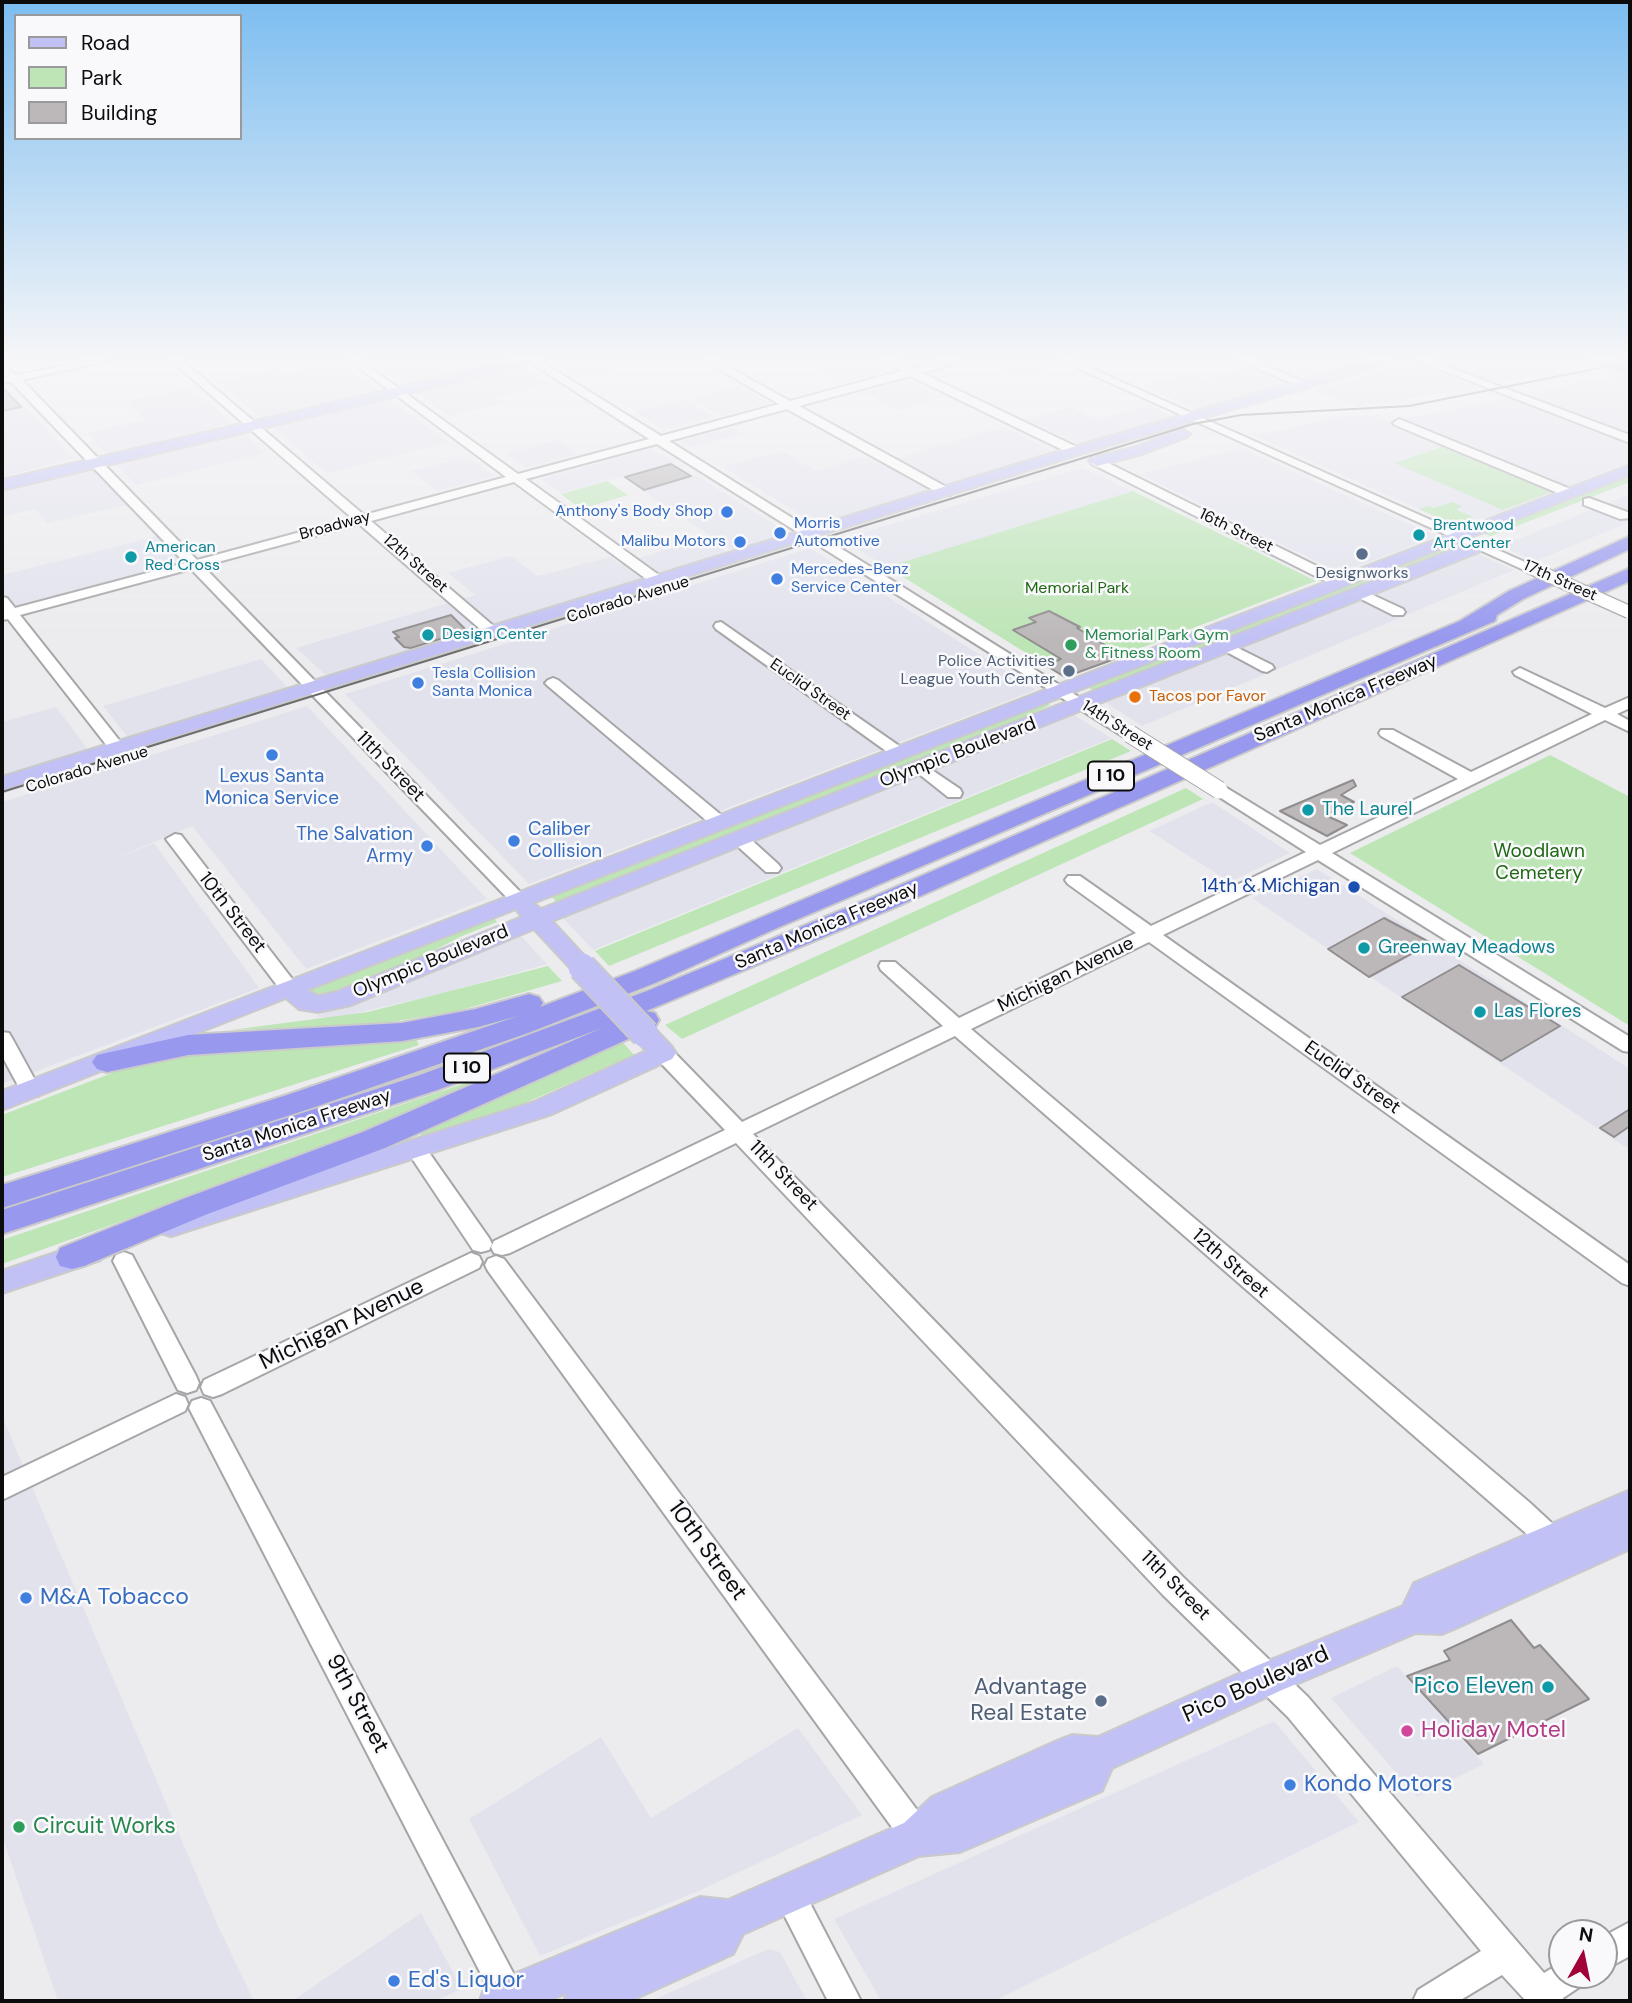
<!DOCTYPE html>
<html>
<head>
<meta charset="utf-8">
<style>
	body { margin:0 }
	#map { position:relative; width:1632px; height:2003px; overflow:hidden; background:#ececef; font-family:"DM Sans",sans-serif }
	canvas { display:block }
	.frame { position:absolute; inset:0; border:4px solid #0c0c0d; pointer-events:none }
	.legend { position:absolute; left:14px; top:14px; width:228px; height:126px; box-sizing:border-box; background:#f9f9fc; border:2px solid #9a9a9c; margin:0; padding:9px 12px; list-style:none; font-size:21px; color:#0c0c0d }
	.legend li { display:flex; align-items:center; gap:14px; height:35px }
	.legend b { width:35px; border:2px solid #9a9a9c }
	.north { position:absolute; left:1548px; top:1919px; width:70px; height:70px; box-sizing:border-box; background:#f9f9fc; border:2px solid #9a9a9c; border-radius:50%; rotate:9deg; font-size:19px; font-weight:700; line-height:28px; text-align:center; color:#0c0c0d }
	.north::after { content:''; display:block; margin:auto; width:24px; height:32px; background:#a10136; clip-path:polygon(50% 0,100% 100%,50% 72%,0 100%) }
</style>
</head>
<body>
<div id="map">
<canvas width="1632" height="2003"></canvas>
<div class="frame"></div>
<ul class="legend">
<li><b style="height:9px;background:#c1c1f5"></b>Road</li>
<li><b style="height:19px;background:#bde5b6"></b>Park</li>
<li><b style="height:19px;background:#bcb8b9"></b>Building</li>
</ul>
<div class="north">N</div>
</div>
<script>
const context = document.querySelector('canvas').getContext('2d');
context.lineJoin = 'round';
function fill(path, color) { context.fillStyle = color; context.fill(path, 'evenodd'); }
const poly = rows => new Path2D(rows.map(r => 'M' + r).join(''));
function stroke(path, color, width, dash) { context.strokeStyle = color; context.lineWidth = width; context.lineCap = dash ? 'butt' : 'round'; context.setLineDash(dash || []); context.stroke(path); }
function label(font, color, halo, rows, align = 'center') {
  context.font = font + ' "DM Sans",sans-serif'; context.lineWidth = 5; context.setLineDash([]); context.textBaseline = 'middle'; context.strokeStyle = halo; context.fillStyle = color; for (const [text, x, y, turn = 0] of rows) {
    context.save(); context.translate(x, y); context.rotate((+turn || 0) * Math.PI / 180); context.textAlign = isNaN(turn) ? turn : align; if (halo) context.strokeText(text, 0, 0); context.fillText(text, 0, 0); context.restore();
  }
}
fill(poly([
	[371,361,500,361,403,383],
	[551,361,644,361,578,377],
	[834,361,870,361,889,370,846,382,813,366],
	[1013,361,1048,361,1059,366,1019,377,995,365],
	[1267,361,1357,361,1197,410,1143,386,1189,373,1204,379],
	[1411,361,1478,388,1357,407,1315,390],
	[1436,361,1580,361,1589,364,1497,383],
	[339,362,378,389,260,417,217,381,279,368,286,373],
	[524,367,550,384,495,397,502,403,450,416,417,393],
	[1622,374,1630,377,1630,462,1572,485,1564,486,1404,419],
	[908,380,943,397,899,410,864,392],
	[5,385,74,458,2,477,2,386],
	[738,386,770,403,720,416,689,398],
	[190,388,233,423,106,453,86,433,145,420,126,401],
	[389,399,448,442,326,473,271,426],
	[684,399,715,417,664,430,634,411],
	[1148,404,1174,417,1080,445,1027,420,1071,407,1097,420],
	[1377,415,1395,423,1391,426,1557,492,1459,527,1255,436,1337,417],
	[1003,427,1055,453,927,490,928,492,819,526,723,467,782,451,816,471,865,457,878,464],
	[731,428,742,434,691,447,681,441],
	[244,433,266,453,136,485,116,464],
	[558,440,578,454,526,468,506,454],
	[1241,448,1398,519,1437,536,1340,573,1140,474],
	[651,449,675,462,561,493,541,479],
	[468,457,495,476,437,491,411,471],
	[96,462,135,503,48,523,35,509,2,517,2,485],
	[1082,468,1133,491,887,567,841,539],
	[696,475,789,534,788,536,735,552,642,490],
	[1630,494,1630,522,1535,561,1501,546],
	[166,534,195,563,12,613,2,601,2,575],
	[704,538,731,554,471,631,329,678,296,648,475,595,448,573,511,556,538,576,610,557,620,564],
	[810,548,1036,690,529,884,345,694],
	[1478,554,1514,570,1142,726,1105,702],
	[261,659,290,690,129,739,103,706],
	[305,692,310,698,2,794,2,786],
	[307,706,487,899,306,969,192,826,106,862,154,843,259,988,2,1084,2,802],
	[56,707,88,749,2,778,2,722],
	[1074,715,1111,738,593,950,563,918],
	[1212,802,1290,853,1230,882,1149,831],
	[1317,869,1630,1069,1630,1150,1252,898],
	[517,937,522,937,547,964,447,992,344,1016,326,1018,316,1016],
	[2,1416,219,1928,254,2001,58,2001,2,1836],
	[1397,1666,1484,1764,1417,1797,1331,1698],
	[1274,1721,1359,1822,994,2001,881,2001,834,1919],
	[798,1728,862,1815,696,1892,540,1956,469,1819,601,1737,651,1818],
	[421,1913,462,1989,435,2001,292,2001],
	[768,1949,780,1952,807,2001,651,2001]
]), '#e2e2ed');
fill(poly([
	[1442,447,1551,492,1503,510,1394,463],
	[1630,473,1630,482,1491,536,1484,534,1518,517],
	[607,481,628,495,581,509,561,494],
	[1133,491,1316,581,1065,677,887,567],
	[1452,502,1462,506,1456,510,1471,516,1474,522,1459,527,1419,509,1429,506,1434,508],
	[1449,544,1455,547,1421,565,1094,691,1089,688],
	[1045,702,1050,705,1002,729,561,902,556,902,552,897],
	[1112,739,1131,751,609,966,595,951],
	[1550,755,1630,797,1630,1026,1350,853],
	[1186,788,1203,799,682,1039,665,1025],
	[493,916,497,922,462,936,425,955,321,996,309,992,310,987],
	[548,966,562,981,458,1011,379,1024,231,1030,368,1012],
	[414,1035,419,1045,2,1177,2,1115,141,1062,171,1053],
	[620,1039,634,1055,525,1103,423,1136,416,1131],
	[507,1069,509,1072,332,1146,2,1264,2,1240]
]), '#bde5b6');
const building = poly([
	[2,387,21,407,2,411,2,387],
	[671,464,691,476,644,490,625,477,671,464],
	[1049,611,1080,627,1077,628,1123,656,1065,677,1045,665,1061,659,1013,630,1036,622,1029,618,1049,611],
	[451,615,467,631,411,648,404,647,395,638,399,637,393,632,451,615],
	[1353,780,1356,786,1341,795,1354,802,1325,815,1347,825,1327,836,1280,811,1353,780],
	[1384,918,1431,943,1369,977,1328,949,1384,918],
	[1459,965,1560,1026,1501,1061,1402,997,1459,965],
	[1630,1109,1630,1126,1614,1137,1600,1128,1630,1109],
	[1511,1620,1534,1648,1540,1645,1589,1699,1478,1754,1407,1676,1450,1660,1444,1651,1511,1620]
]);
fill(building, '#bcb8b9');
stroke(building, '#918d8e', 2);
const minor = poly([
	[87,361,106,361,22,380,197,560,352,518,172,361,183,361,364,515,506,477,350,361,361,361,518,474,649,439,528,361,540,361,661,436,779,404,705,361,717,361,790,401,901,371,884,361,897,361,913,368,941,361,957,361,956,363,922,373,1079,448,1079,454,1071,454,910,376,799,406,950,489,950,495,942,495,787,409,669,441,1138,734,1136,737,1124,737,657,444,526,479,663,578,663,584,653,584,514,482,371,521,497,629,499,632,497,635,487,635,359,524,203,566,528,900,519,905,513,904,191,569,20,615,123,745,125,748,123,751,111,751,8,619,2,620,2,597,7,598,15,608,185,563,11,382,2,382,2,378,6,377,2,372,2,363,16,375,87,361],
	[1062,361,1075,361,1536,567,1534,570,1524,570,1062,361],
	[1240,361,1254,361,1311,385,1301,387,1240,361],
	[1418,361,1432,361,1630,435,1630,443,1418,361],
	[1399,419,1573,490,1575,493,1573,496,1565,496,1395,425,1393,423,1399,419],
	[1096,457,1343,579,1345,582,1338,586,1333,585,1092,464,1092,458,1096,457],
	[1589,498,1630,513,1630,518,1620,519,1584,505,1584,499,1589,498],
	[1360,589,1403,609,1405,612,1403,615,1393,615,1355,596,1355,590,1360,589],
	[721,622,905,750,907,753,905,756,893,756,716,629,714,626,716,623,721,622],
	[1228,643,1272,665,1274,668,1267,672,1262,671,1223,650,1221,647,1223,644,1228,643],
	[1520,668,1605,708,1630,697,1630,708,1617,714,1630,721,1630,732,1605,720,1332,853,1630,1037,1630,1052,1623,1051,1318,860,1163,935,1630,1265,1630,1286,1622,1283,1149,942,971,1029,1529,1502,1569,1539,1573,1547,1569,1555,1560,1559,1551,1555,955,1036,753,1134,1183,1577,1308,1697,1544,1973,1562,1962,1562,1975,1586,1975,1581,1986,1563,1998,1564,2001,1526,2001,1502,1975,1459,2001,1413,2001,1418,1990,1481,1951,1288,1717,1163,1595,736,1143,510,1253,502,1255,494,1253,491,1247,494,1241,725,1130,656,1058,653,1053,656,1048,670,1048,742,1122,943,1026,881,970,879,966,881,962,895,962,959,1018,1136,933,1068,884,1065,880,1068,876,1080,876,1151,926,1306,852,1213,793,1211,790,1213,787,1225,787,1320,845,1458,779,1381,736,1379,733,1381,730,1393,730,1471,772,1592,714,1515,675,1513,672,1520,668],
	[553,678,558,680,726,819,728,823,726,827,714,827,548,686,545,683,548,680,553,678],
	[920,762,960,789,962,793,960,797,948,797,914,770,912,767,920,762],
	[175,834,181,835,296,984,299,988,296,992,282,992,166,839,175,834],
	[740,834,746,835,778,864,781,868,778,872,766,872,734,843,731,839,740,834],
	[2,1032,9,1033,12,1038,41,1091,38,1096,24,1096,21,1091,2,1056,2,1032],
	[416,1142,423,1144,489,1238,492,1244,489,1250,481,1252,473,1250,409,1154,405,1149,409,1144,416,1142],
	[124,1252,132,1255,196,1376,199,1383,196,1390,187,1393,178,1390,113,1261,116,1255,124,1252],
	[471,1253,479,1256,482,1262,479,1268,222,1394,213,1397,204,1394,201,1387,204,1380,471,1253],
	[496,1256,504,1259,929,1826,933,1837,929,1848,918,1852,907,1848,488,1271,485,1265,488,1259,496,1256],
	[176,1394,185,1397,188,1404,185,1411,2,1500,2,1477,176,1394],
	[201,1398,210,1401,528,2001,495,2001,189,1408,192,1401,201,1398],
	[789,1880,800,1884,861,2001,828,2001,774,1895,778,1884,789,1880],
	[1630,1922,1630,1956,1604,1970,1604,1936,1630,1922]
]);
const major = poly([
	[511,361,534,361,527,365,2,490,2,480,511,361],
	[1369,361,1389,361,1387,364,1080,454,2,790,2,777,1070,448,1369,361],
	[1593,361,1612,361,1630,366,1630,375,1593,361],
	[1182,429,1190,434,1187,437,1142,454,1097,466,1089,461,1092,458,1132,448,1182,429],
	[1630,465,1630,475,533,903,541,909,1467,544,1479,544,1481,548,1479,552,552,921,590,962,594,967,590,972,582,975,574,972,534,929,351,1005,318,1012,299,1009,286,998,2,1110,2,1091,1630,465],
	[516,909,522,917,336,992,318,996,307,990,516,909],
	[645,1026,654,1028,672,1047,676,1053,672,1059,552,1114,171,1236,161,1233,157,1226,161,1219,534,1102,646,1051,632,1034,636,1028,645,1026],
	[90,1241,100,1244,104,1252,100,1260,2,1293,2,1271,90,1241],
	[1630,1490,1630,1549,1454,1629,1442,1634,1416,1633,1282,1690,1112,1768,1102,1791,960,1852,919,1856,743,1934,733,1954,630,2001,564,2001,567,1993,548,2001,480,2001,485,1986,700,1897,728,1900,904,1823,932,1797,1059,1740,1072,1735,1098,1737,1256,1666,1403,1606,1414,1583,1630,1490]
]);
const highway = poly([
	[1630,536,1630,549,1523,599,1497,615,1495,621,777,928,655,983,528,1033,309,1109,2,1208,2,1185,287,1095,518,1016,478,1027,402,1041,188,1055,107,1072,97,1069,92,1062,97,1055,188,1035,402,1023,476,1009,529,994,539,997,543,1003,540,1007,635,971,1460,621,1509,591,1630,536],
	[1630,568,1630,581,891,909,646,1011,655,1013,659,1020,655,1027,385,1148,205,1215,84,1266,72,1269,60,1266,56,1257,60,1248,183,1199,363,1132,602,1028,440,1089,2,1234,2,1210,420,1075,647,991,873,897,1630,568]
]);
stroke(minor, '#a6a6a9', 4);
stroke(major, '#cacaca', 4);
stroke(highway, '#cacaca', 4);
fill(minor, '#fff');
fill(major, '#c1c1f5');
fill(highway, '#9798ee');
stroke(poly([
	[2,792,1193,424,1241,415,1409,406,1630,362]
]), '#6d6d6f', 2);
const minorBridgeFar1 = poly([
	[1529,567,1629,612]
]);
const minorBridge = poly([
	[1130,734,1219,790]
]);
const majorBridge = poly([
	[582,967,645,1034]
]);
stroke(minorBridgeFar1, '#a6a6a9', 15, []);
stroke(minorBridge, '#a6a6a9', 19, []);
stroke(majorBridge, '#cacaca', 31, []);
stroke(minorBridgeFar1, '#fff', 12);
stroke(minorBridge, '#fff', 17);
stroke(majorBridge, '#c1c1f5', 27);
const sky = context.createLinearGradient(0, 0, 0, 641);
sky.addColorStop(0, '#7cbdf0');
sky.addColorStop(0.56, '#f6f6f8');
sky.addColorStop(1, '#f6f6f800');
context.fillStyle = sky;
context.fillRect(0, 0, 1632, 641);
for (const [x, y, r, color] of [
	[727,512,7,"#3f7fe0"],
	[780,533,7,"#3f7fe0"],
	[1419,535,7,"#0f9aa8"],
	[740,542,7,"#3f7fe0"],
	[1362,554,7,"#5c6f8a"],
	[131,557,7,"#0f9aa8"],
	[777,579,7,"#3f7fe0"],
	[428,635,7,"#0f9aa8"],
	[1071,645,7,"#2e9e5b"],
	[1069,671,7,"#5c6f8a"],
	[418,683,7,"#3f7fe0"],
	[1135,697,7,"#e8710a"],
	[272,755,7,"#3f7fe0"],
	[1308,810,7,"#0f9aa8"],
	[514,841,7,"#3f7fe0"],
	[427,846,7,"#3f7fe0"],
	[1354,887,7,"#1a4fb4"],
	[1364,948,7,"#0f9aa8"],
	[1480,1012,7,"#0f9aa8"],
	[26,1598,7,"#3f7fe0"],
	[1548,1687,7,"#0f9aa8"],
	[1101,1701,7,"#5c6f8a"],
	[1407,1731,7,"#d1479c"],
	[1290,1785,7,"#3f7fe0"],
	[19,1827,7,"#2e9e5b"],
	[394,1981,7,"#3f7fe0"]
]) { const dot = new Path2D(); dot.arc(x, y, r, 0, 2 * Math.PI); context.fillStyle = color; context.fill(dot); stroke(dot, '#f9f9fc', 2.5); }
label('16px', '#366cbe', '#f9f9fc', [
	["Anthony's Body Shop",713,512,"right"],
	["Morris",794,524],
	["Automotive",794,542],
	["Malibu Motors",726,542,"right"],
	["Mercedes-Benz",791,570],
	["Service Center",791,588],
	["Tesla Collision",432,674],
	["Santa Monica",432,692]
], 'left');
label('16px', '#0c0c0d', '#f9f9fc', [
	["Broadway",335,526,-15],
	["16th Street",1236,531,26],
	["12th Street",415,564,41],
	["17th Street",1560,581,24],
	["Colorado Avenue",628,600,-17],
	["Euclid Street",810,690,35],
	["14th Street",1117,726,32],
	["Colorado Avenue",87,770,-17]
]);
label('16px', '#0d838f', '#f9f9fc', [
	["Brentwood",1433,526],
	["Art Center",1433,544],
	["American",145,548],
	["Red Cross",145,566],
	["Design Center",442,635]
], 'left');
label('16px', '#4e5e75', '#f9f9fc', [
	["Designworks",1362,574],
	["Police Activities",1055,662,"right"],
	["League Youth Center",1055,680,"right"]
]);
label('16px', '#206813', '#f9f9fc', [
	["Memorial Park",1077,589]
]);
label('16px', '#27864d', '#f9f9fc', [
	["Memorial Park Gym",1085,636],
	["& Fitness Room",1085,654]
], 'left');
label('16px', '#c56008', '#f9f9fc', [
	["Tacos por Favor",1149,697]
], 'left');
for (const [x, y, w] of [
	[1111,776,46],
	[467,1068,46]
]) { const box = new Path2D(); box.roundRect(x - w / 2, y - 14.5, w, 29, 5); context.fillStyle = '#f9f9fc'; context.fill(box); stroke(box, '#0c0c0d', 2); }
label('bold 18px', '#0c0c0d', null, [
	["I 10",1111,776],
	["I 10",467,1068]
]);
label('19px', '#0c0c0d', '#f9f9fc', [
	["Santa Monica Freeway",1346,699,-23],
	["Olympic Boulevard",958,753,-21],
	["11th Street",390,767,46],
	["10th Street",232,913,52],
	["Santa Monica Freeway",827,926,-23],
	["Olympic Boulevard",431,962,-22],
	["Michigan Avenue",1066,975,-26],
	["Euclid Street",1352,1078,35],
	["Santa Monica Freeway",297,1126,-18],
	["11th Street",783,1176,46],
	["12th Street",1230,1264,41],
	["11th Street",1175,1586,45]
]);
label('19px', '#366cbe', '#f9f9fc', [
	["Lexus Santa",272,777],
	["Monica Service",272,799],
	["Caliber",528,830,"left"],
	["Collision",528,852,"left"],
	["The Salvation",413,835,"right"],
	["Army",413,857,"right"]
]);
label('19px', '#0d838f', '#f9f9fc', [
	["The Laurel",1322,810],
	["Greenway Meadows",1378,948],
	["Las Flores",1494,1012]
], 'left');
label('19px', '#206813', '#f9f9fc', [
	["Woodlawn",1539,852],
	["Cemetery",1539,874]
]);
label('19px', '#164399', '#f9f9fc', [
	["14th & Michigan",1340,887]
], 'right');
label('23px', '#0c0c0d', '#f9f9fc', [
	["Michigan Avenue",342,1325,-26],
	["10th Street",707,1551,54],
	["Pico Boulevard",1256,1685,-24],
	["9th Street",357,1704,62]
]);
label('23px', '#366cbe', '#f9f9fc', [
	["M&A Tobacco",40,1598],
	["Kondo Motors",1304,1785],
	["Ed's Liquor",408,1981]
], 'left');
label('23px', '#0d838f', '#f9f9fc', [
	["Pico Eleven",1534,1687]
], 'right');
label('23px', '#4e5e75', '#f9f9fc', [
	["Advantage",1087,1688],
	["Real Estate",1087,1714]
], 'right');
label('23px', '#b23c85', '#f9f9fc', [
	["Holiday Motel",1421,1731]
], 'left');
label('23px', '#27864d', '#f9f9fc', [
	["Circuit Works",33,1827]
], 'left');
</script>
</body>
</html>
